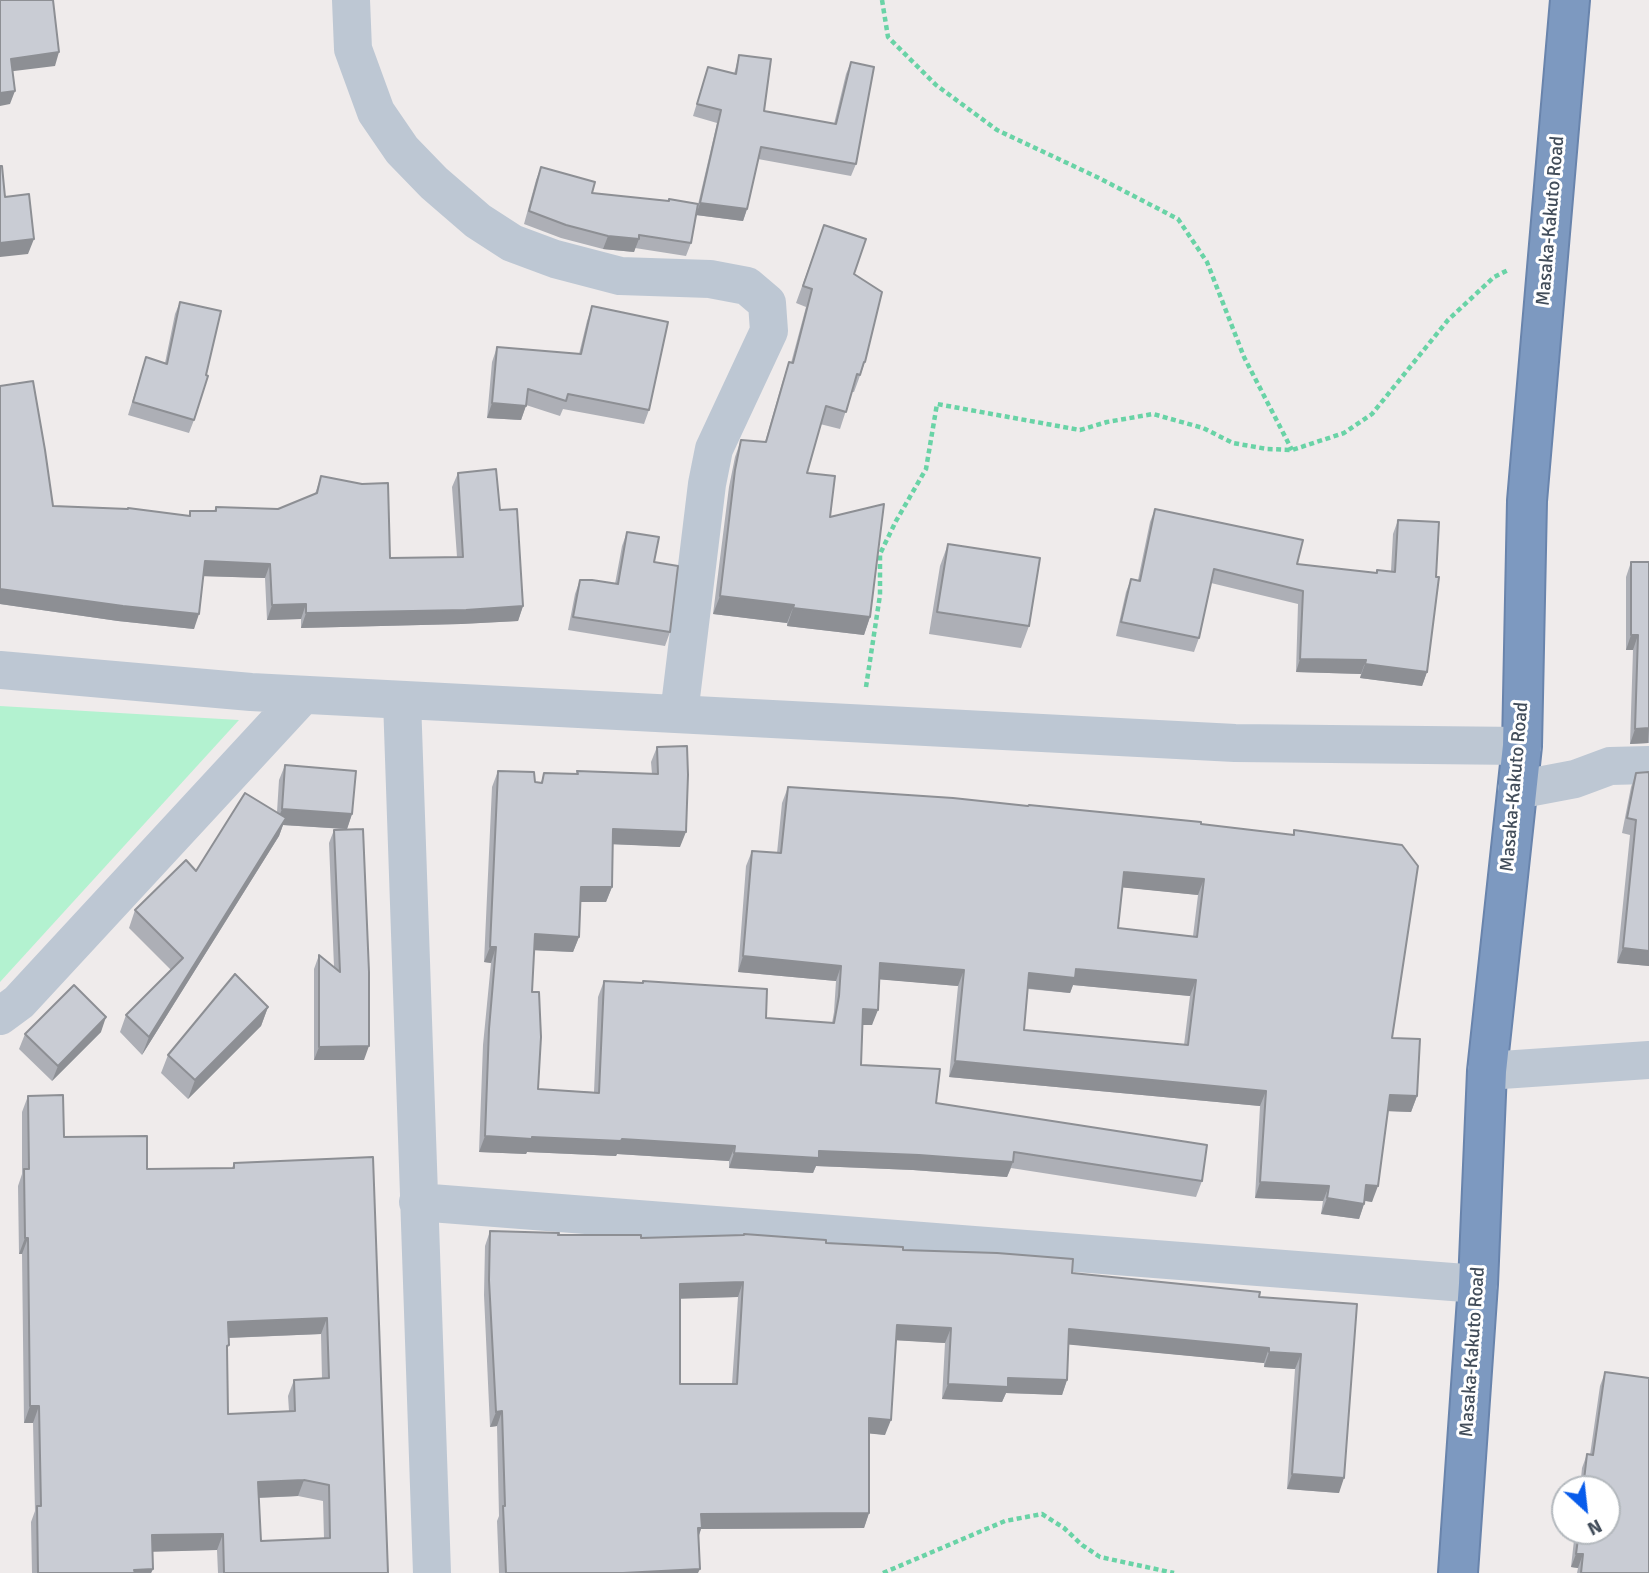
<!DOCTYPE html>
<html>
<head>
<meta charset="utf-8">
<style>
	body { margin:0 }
	#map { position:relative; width:1649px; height:1573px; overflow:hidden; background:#efebeb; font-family:Signika,sans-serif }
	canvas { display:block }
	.north { position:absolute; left:1551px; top:1475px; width:70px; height:70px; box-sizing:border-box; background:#fff; border:2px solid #b3b8bd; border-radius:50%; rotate:153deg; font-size:19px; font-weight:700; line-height:28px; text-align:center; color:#424d5a }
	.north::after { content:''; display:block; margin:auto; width:24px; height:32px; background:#085ceb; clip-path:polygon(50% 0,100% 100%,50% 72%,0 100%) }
</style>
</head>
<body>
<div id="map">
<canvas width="1649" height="1573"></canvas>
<div class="north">N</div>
</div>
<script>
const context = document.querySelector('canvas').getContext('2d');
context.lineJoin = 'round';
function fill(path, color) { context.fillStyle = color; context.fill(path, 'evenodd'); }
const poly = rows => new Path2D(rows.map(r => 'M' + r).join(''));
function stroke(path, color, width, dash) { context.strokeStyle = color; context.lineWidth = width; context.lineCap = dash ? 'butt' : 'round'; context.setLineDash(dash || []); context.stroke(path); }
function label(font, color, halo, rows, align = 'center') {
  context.font = font + ' Signika,sans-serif'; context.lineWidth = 6; context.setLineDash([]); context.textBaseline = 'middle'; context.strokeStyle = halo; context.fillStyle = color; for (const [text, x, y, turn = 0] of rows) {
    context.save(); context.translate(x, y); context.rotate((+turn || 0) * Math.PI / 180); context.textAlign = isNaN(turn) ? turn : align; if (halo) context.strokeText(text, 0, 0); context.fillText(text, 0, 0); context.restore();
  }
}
fill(poly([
	[0,706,239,720,0,982]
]), '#b3f2d0');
const highway = poly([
	[1458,1573,1478,1284,1487,1071,1522,746,1527,501,1570,0]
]);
stroke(highway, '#6984ac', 42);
stroke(poly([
	[882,0,888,37,936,85,997,130,1099,178,1178,219,1207,262,1244,357,1292,450],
	[866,687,880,595,880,554,896,521,926,469,937,404,1080,430,1107,422,1153,414,1203,428,1233,443,1267,449,1292,450,1344,433,1372,414,1448,320,1494,277,1508,270],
	[883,1573,1005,1521,1042,1514,1064,1528,1082,1545,1100,1557,1174,1573]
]), '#69d3a6', 4.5, [5, 3.5]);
stroke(poly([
	[351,0,353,49,376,112,402,150,434,183,478,221,512,243,555,259,620,276,710,279,747,286,767,303,769,331,714,449,707,484,679,714],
	[0,670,251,692,1235,743,1522,746],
	[402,700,432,1573],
	[1517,790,1575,779,1610,766,1649,765],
	[0,1016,19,1002,303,695],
	[1487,1071,1649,1060],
	[418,1202,1478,1284]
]), '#bdc7d3', 38);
stroke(highway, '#7d99c0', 38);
fill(poly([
	[739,55,764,111,834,124,846,74,851,62,856,164,851,176,758,159,747,209,743,221,696,215,691,243,686,256,635,248,634,252,603,249,561,238,524,224,536,180,541,167,592,193,696,213,717,123,693,116,708,67,734,74],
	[824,225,854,274,865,362,854,392,852,392,840,429,820,424,807,473,830,517,870,617,864,635,787,626,787,623,713,614,729,487,735,457,741,440,765,442,783,380,789,362,791,363,806,307,796,303],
	[180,302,206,375,194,420,189,433,128,415,146,357,165,363,175,314],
	[592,306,649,410,644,424,563,409,560,416,526,405,521,420,487,418,492,362,497,347,579,354,587,321],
	[0,386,53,506,189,516,190,511,214,511,216,507,278,509,315,494,321,476,390,558,457,557,452,487,458,473,500,510,523,606,518,621,461,624,301,628,301,619,267,620,265,578,203,576,194,629,118,621,0,604],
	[1155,509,1297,564,1376,573,1391,571,1393,534,1398,520,1427,672,1422,686,1360,678,1361,674,1296,672,1298,604,1211,583,1199,638,1194,652,1116,636,1126,592,1131,579,1138,580,1150,522],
	[627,532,654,562,670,632,665,646,568,630,575,594,580,580,615,584,622,546],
	[948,544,1029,626,1021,648,929,634,940,566],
	[1631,562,1649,562,1649,743,1630,744,1633,650,1626,650,1626,577],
	[657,747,680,847,612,844,612,887,606,902,580,902,579,937,573,952,534,950,532,992,538,1089,594,1092,598,997,604,981,766,1018,832,1023,834,1012,836,981,738,972,746,866,752,851,777,853,782,803,788,787,1201,824,1293,835,1294,830,1392,1038,1417,1096,1411,1112,1388,1111,1372,1202,1365,1201,1359,1219,1321,1214,1323,1201,1255,1198,1260,1106,949,1077,958,986,879,979,872,1025,863,1025,861,1065,936,1103,1202,1181,1196,1197,1011,1168,1007,1177,913,1170,816,1166,813,1173,729,1168,729,1161,617,1154,616,1156,527,1152,526,1154,479,1152,483,1045,491,963,484,962,492,787,498,771,535,782,541,783,544,773,576,774,577,771,652,774,651,762],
	[1122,887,1198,895,1193,936,1118,928],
	[1073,985,1190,996,1184,1045,1024,1030,1028,989,1070,993],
	[285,765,352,814,347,829,364,1060,314,1060,314,969,319,955,334,967,329,843,334,830,344,829,283,825,279,836,142,1055,120,1032,126,1015,171,970,129,928,135,910,196,871,277,812,279,780],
	[1636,773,1649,966,1617,963,1630,835,1622,833,1631,787],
	[268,1007,261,1026,188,1099,161,1073,168,1055],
	[101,1032,52,1081,19,1049,25,1034],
	[28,1096,64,1137,147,1169,232,1168,234,1163,373,1157,388,1573,218,1573,217,1550,152,1551,153,1569,151,1573,32,1573,31,1522,35,1511,33,1423,24,1423,22,1254,19,1254,18,1186,22,1174,22,1112],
	[321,1334,322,1379,294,1380,288,1396,289,1411,228,1414,227,1352,229,1338],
	[298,1496,323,1501,324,1538,261,1541,259,1498],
	[490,1231,641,1238,826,1243,903,1250,1072,1273,1259,1297,1357,1304,1339,1493,1287,1489,1295,1369,1264,1367,1264,1363,1068,1344,1067,1380,1062,1395,1006,1393,1002,1402,942,1399,945,1343,896,1340,885,1435,869,1433,869,1513,864,1528,701,1529,699,1536,698,1573,499,1573,497,1521,499,1516,497,1426,490,1427,484,1295,485,1246],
	[738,1297,732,1384,680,1384,680,1298],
	[1605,1372,1649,1573,1577,1573,1578,1568,1571,1567,1575,1531,1607,1531,1607,1489,1580,1489,1582,1468,1587,1454,1590,1455,1600,1386]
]), '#adafb6');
fill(poly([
	[59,52,55,66,6,72,11,59],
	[15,91,10,104,0,106,0,93],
	[700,203,747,209,743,221,696,215],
	[608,236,639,239,634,252,603,249],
	[34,239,28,254,0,257,0,243],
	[492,403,526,406,521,420,487,418],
	[205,561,270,564,265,578,199,576],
	[0,589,199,614,194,629,118,621,0,604],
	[720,596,794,605,787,623,713,614],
	[306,604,301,619,267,620,272,605],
	[523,606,518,621,461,624,301,628,306,613],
	[793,608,870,617,864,635,787,626],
	[1631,635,1638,635,1633,650,1626,650],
	[1300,659,1366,660,1361,674,1296,672],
	[1365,664,1427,672,1422,686,1360,678],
	[1649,728,1648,743,1630,744,1635,729],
	[282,809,352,814,347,829,283,825,279,836,142,1055,149,1037,276,824],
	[613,829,686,832,680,847,607,844],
	[1124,872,1204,879,1198,895,1118,887],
	[581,887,612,887,606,902,575,902],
	[535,934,579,937,573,952,529,950],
	[490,947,496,947,491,963,484,962],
	[1623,948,1649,951,1649,966,1617,963],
	[743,956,841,966,836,981,738,972],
	[880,963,964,970,958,986,875,979],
	[1076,969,1196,980,1190,996,1073,985,1070,993,1024,988,1029,973],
	[268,1007,261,1026,188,1099,195,1080],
	[863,1009,878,1010,872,1025,858,1025],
	[106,1017,101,1032,52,1081,58,1066],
	[369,1046,364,1060,314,1060,319,1047],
	[955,1061,1266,1091,1260,1106,949,1077],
	[1390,1095,1417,1096,1411,1112,1385,1111],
	[485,1136,622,1139,735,1146,729,1161,617,1154,616,1156,527,1152,526,1154,479,1152],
	[819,1151,919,1155,1013,1162,1007,1177,913,1170,816,1166,813,1173,729,1168,734,1153],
	[1260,1182,1329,1186,1323,1201,1255,1198],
	[1366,1185,1378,1186,1372,1202,1361,1200],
	[1327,1198,1364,1204,1359,1219,1321,1214],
	[25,1238,28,1238,22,1254,19,1254],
	[743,1282,738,1297,674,1299,680,1284],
	[327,1318,321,1334,223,1338,228,1322],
	[897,1325,951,1328,945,1343,891,1340],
	[1069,1329,1269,1348,1264,1363,1063,1344],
	[1269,1352,1301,1354,1295,1369,1264,1367],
	[1008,1378,1067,1380,1062,1395,1006,1393,1002,1402,942,1399,948,1384],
	[30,1406,39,1406,33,1423,24,1423],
	[502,1411,497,1426,490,1427,496,1412],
	[869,1418,891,1420,885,1435,864,1433],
	[1292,1474,1344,1478,1339,1493,1287,1489],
	[304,1480,298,1496,252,1498,258,1482],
	[869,1513,864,1528,701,1529,696,1543,701,1514],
	[223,1534,217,1550,146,1552,152,1535],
	[1576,1554,1583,1554,1578,1568,1571,1567],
	[153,1569,151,1573,133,1573,134,1570],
	[700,1569,698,1573,622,1573,623,1572]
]), '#8d8f94');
const building = poly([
	[0,0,53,0,59,52,11,59,15,91,0,93,0,0],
	[739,55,771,59,764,111,836,124,851,62,874,67,856,164,761,147,747,209,700,203,721,110,697,104,708,67,736,74,739,55],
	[0,166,2,166,5,197,29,194,34,239,0,243,0,166],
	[541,167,595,182,592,193,669,201,669,199,698,204,691,243,639,235,639,239,608,236,566,225,529,211,541,167],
	[824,225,866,239,854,274,882,292,865,362,864,362,860,375,857,374,846,412,826,406,807,473,835,476,830,517,884,504,870,617,793,608,794,605,720,596,735,470,741,440,766,442,789,362,793,363,812,289,803,286,824,225],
	[180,302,221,311,206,375,208,376,194,420,133,402,146,357,167,364,180,302],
	[592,306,668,322,649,410,568,394,566,401,528,389,526,406,492,403,497,347,581,354,592,306],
	[33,381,45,450,53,506,128,509,128,508,190,516,190,511,216,511,216,507,278,509,317,493,321,476,362,484,388,483,390,558,463,557,458,473,496,469,500,510,517,509,523,606,466,610,306,613,306,604,272,605,270,564,205,561,199,614,123,606,0,589,0,386,33,381],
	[1155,509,1303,540,1297,564,1377,573,1377,570,1395,572,1398,520,1439,522,1436,577,1439,577,1427,672,1365,664,1366,660,1300,659,1303,591,1214,569,1199,638,1121,622,1131,579,1140,581,1155,509],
	[627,532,659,537,654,562,678,566,670,632,573,617,580,580,592,580,618,584,627,532],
	[948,544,1040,558,1029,626,937,612,948,544],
	[1631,562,1649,562,1649,728,1635,729,1638,635,1631,635,1631,562],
	[687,746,688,775,686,832,613,829,612,887,581,887,579,937,535,934,532,992,539,992,541,1037,538,1089,599,1093,604,981,643,983,643,981,767,989,766,1018,834,1023,839,996,841,966,743,956,752,851,781,853,788,787,953,798,1028,806,1029,805,1201,822,1201,824,1294,835,1294,830,1402,845,1418,866,1392,1038,1420,1039,1417,1096,1390,1095,1378,1186,1366,1185,1364,1204,1327,1198,1329,1186,1260,1182,1266,1091,955,1061,964,970,880,963,878,1010,863,1009,861,1065,940,1069,936,1103,1207,1145,1202,1181,1014,1152,1013,1162,919,1155,819,1151,819,1158,734,1153,735,1146,622,1139,621,1141,532,1137,532,1139,485,1136,489,1029,496,947,490,947,498,771,534,772,535,782,542,783,544,773,578,774,577,771,658,774,657,747,687,746],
	[1124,872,1204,879,1197,937,1118,928,1124,872],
	[1076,969,1196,980,1188,1045,1024,1030,1029,973,1075,978,1076,969],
	[285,765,356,771,352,814,282,809,285,765],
	[1649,772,1649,951,1623,948,1636,820,1627,818,1636,773,1649,772],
	[245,793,286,818,149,1037,126,1015,183,958,135,910,186,860,196,871,245,793],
	[363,829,369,972,369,1046,319,1047,319,955,340,972,334,830,363,829],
	[235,974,268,1007,195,1080,168,1055,235,974],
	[74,985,106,1017,58,1066,25,1034,74,985],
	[63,1095,64,1137,147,1136,147,1169,234,1168,234,1163,373,1157,388,1573,224,1573,223,1534,152,1535,153,1569,134,1570,135,1573,38,1573,37,1506,41,1506,39,1406,30,1406,28,1238,25,1238,24,1169,29,1169,28,1096,63,1095],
	[327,1318,329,1378,294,1380,295,1411,228,1414,227,1346,229,1345,228,1322,327,1318],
	[304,1480,329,1485,330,1538,261,1541,258,1482,304,1480],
	[490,1231,559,1233,558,1235,641,1235,641,1238,744,1235,744,1234,826,1240,826,1243,903,1247,903,1250,997,1253,1073,1259,1072,1273,1260,1292,1259,1297,1357,1304,1344,1478,1292,1474,1301,1354,1269,1352,1269,1348,1069,1329,1067,1380,1008,1378,1008,1387,948,1384,951,1328,897,1325,891,1420,869,1418,869,1513,701,1514,702,1528,698,1528,700,1569,623,1573,506,1573,503,1506,505,1506,502,1411,496,1412,489,1280,490,1231],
	[743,1282,737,1384,680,1384,680,1284,743,1282],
	[1605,1372,1649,1378,1649,1573,1581,1573,1583,1554,1576,1554,1579,1531,1607,1531,1607,1489,1583,1489,1587,1454,1593,1455,1605,1372]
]);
fill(building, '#c9ccd4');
stroke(building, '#8d8f94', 2);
label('19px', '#424d5a', '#fff', [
	["Masaka-Kakuto Road",1551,221,-85],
	["Masaka-Kakuto Road",1515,787,-85],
	["Masaka-Kakuto Road",1473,1352,-86]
]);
</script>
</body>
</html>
